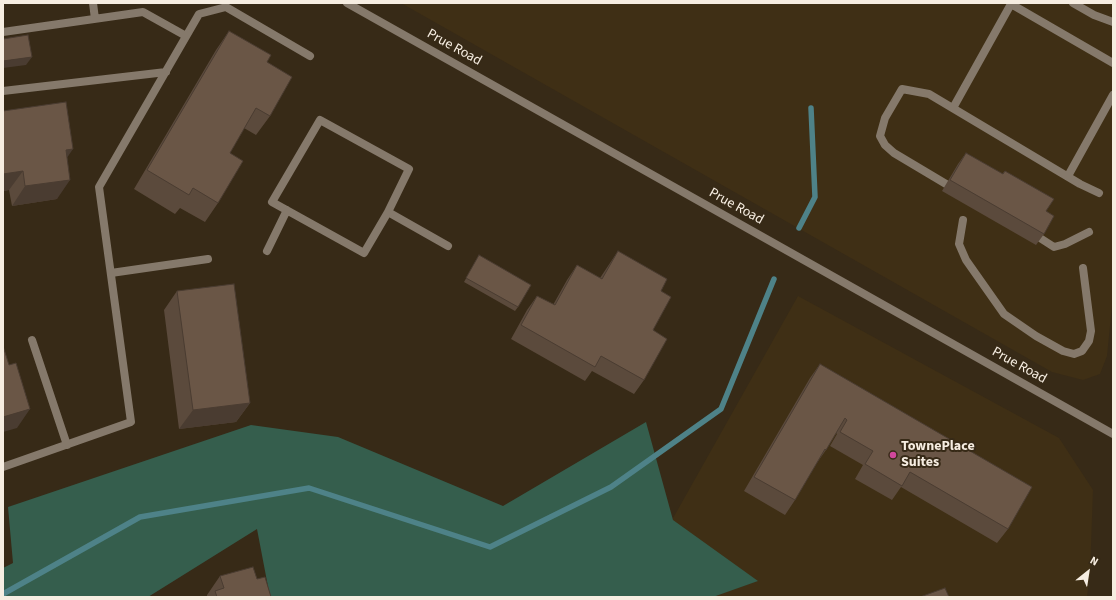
<!DOCTYPE html>
<html>
<head>
<meta charset="utf-8">
<style>
	body { margin:0 }
	#map { position:relative; width:1116px; height:600px; overflow:hidden; background:#372a17; font-family:"Source Sans 3",sans-serif }
	canvas { display:block }
	.frame { position:absolute; inset:0; border:4px solid #f6ede1; pointer-events:none }
	.north { position:absolute; left:1068px; top:552px; width:40px; height:40px; -webkit-text-stroke:3px #372a17; paint-order:stroke; rotate:30deg; font-size:11px; font-weight:700; line-height:16px; text-align:center; color:#f6ede1 }
	.north::after { content:''; display:block; margin:auto; width:14px; height:18px; background:#f6ede1; clip-path:polygon(50% 0,100% 100%,50% 72%,0 100%) }
</style>
</head>
<body>
<div id="map">
<canvas width="1116" height="600"></canvas>
<div class="frame"></div>
<div class="north">N</div>
</div>
<script>
const context = document.querySelector('canvas').getContext('2d');
context.lineJoin = 'round';
function fill(path, color) { context.fillStyle = color; context.fill(path, 'evenodd'); }
const poly = rows => new Path2D(rows.map(r => 'M' + r).join(''));
function stroke(path, color, width, dash) { context.strokeStyle = color; context.lineWidth = width; context.lineCap = dash ? 'butt' : 'round'; context.setLineDash(dash || []); context.stroke(path); }
function label(font, color, halo, rows, align = 'center') {
  context.font = font + ' "Source Sans 3",sans-serif'; context.lineWidth = 4; context.setLineDash([]); context.textBaseline = 'middle'; context.strokeStyle = halo; context.fillStyle = color; for (const [text, x, y, turn = 0] of rows) {
    context.save(); context.translate(x, y); context.rotate((+turn || 0) * Math.PI / 180); context.textAlign = isNaN(turn) ? turn : align; if (halo) context.strokeText(text, 0, 0); context.fillText(text, 0, 0); context.restore();
  }
}
fill(poly([
	[401,3,1113,3,1113,296,1107,356,1100,374,1083,380,1052,372],
	[798,296,1059,438,1093,490,1090,574,1087,597,713,597,757,581,672,520]
]), '#3f2f15');
fill(poly([
	[646,422,673,520,758,581,713,597,270,597,257,529,148,597,3,597,3,568,13,563,8,507,251,425,338,437,503,506]
]), '#355e4d');
stroke(poly([
	[799,228,815,197,811,108],
	[3,594,140,517,309,488,490,547,611,487,721,409,774,279]
]), '#4e8288', 5.5);
stroke(poly([
	[93,3,95,19],
	[1073,3,1094,15,1113,22],
	[3,32,143,12,186,36],
	[3,91,166,72],
	[953,108,1011,4,1113,63],
	[1068,176,1113,95],
	[946,184,894,153,885,145,880,136,885,118,902,89,929,94,1080,184,1099,193],
	[388,212,364,253,272,202,320,120,409,169,388,212,448,246],
	[963,220,959,244,966,260,1004,314,1036,336,1063,351,1074,354,1082,351,1089,341,1091,331,1083,268],
	[1040,238,1054,247,1065,244,1089,232],
	[267,251,287,210],
	[111,273,208,259],
	[32,340,67,445],
	[3,467,131,422,99,187,199,14,226,7,310,56]
]), '#85796b', 8);
stroke(poly([
	[347,3,1113,434]
]), '#85796b', 8);
fill(poly([
	[229,31,267,62,270,116,256,135,244,128,230,153,218,203,205,222,180,208,175,214,134,189,216,50],
	[3,111,67,158,57,199,12,206,9,190,3,191],
	[966,153,1002,174,1005,171,1046,211,1044,234,1036,245,942,191,958,164],
	[618,251,661,291,644,380,634,394,592,371,585,381,511,339,527,310,537,296,553,305,567,280,577,265,600,278],
	[479,255,518,307,515,311,464,282],
	[177,291,250,403,236,422,179,429,164,310],
	[820,364,1008,529,997,543,901,487,892,500,855,479,863,465,830,446,837,434,836,433,826,450,816,464,795,500,785,515,744,491,810,378],
	[220,576,257,579,271,597,207,597,207,595]
]), '#5b4a3c');
fill(poly([
	[32,57,26,65,3,68,3,61],
	[73,149,60,168,66,150],
	[23,171,9,190,3,191,3,174],
	[70,180,57,199,12,206,25,186],
	[250,403,236,422,179,429,193,410],
	[30,409,17,428,3,432,3,417]
]), '#4a3c31');
const building = poly([
	[229,31,271,55,267,62,292,77,270,116,256,108,230,153,243,161,218,203,193,188,189,195,147,170,229,31],
	[28,35,32,57,3,61,3,39,28,35],
	[66,102,73,149,66,150,70,180,25,186,23,171,3,174,3,111,66,102],
	[966,153,1003,174,1005,171,1054,199,1046,211,1054,216,1044,234,950,180,966,153],
	[618,251,667,279,661,291,671,297,653,330,667,339,644,380,601,356,595,367,521,325,537,296,555,305,577,265,602,279,618,251],
	[479,255,531,285,518,307,466,278,479,255],
	[234,284,250,403,193,410,177,291,234,284],
	[3,346,9,365,16,363,30,409,3,417,3,346],
	[820,364,1032,487,1008,529,910,472,902,486,865,464,873,451,840,432,847,420,845,418,826,450,825,449,795,500,754,477,820,364],
	[253,567,257,579,265,577,271,597,217,597,215,591,224,588,220,576,253,567],
	[945,588,949,597,920,597,945,588]
]);
fill(building, '#6a5646');
stroke(building, '#4a3c31', 1);
for (const [x, y, r, color] of [
	[893,455,4,"#d1479c"]
]) { const dot = new Path2D(); dot.arc(x, y, r, 0, 2 * Math.PI); context.fillStyle = color; context.fill(dot); stroke(dot, '#372a17', 1.5); }
label('14px', '#f6ede1', '#372a17', [
	["Prue Road",454,48,29],
	["Prue Road",736,207,29],
	["Prue Road",1019,366,29]
]);
label('bold 14px', '#f6ede1', '#372a17', [
	["TownePlace",901,447],
	["Suites",901,463]
], 'left');
</script>
</body>
</html>
